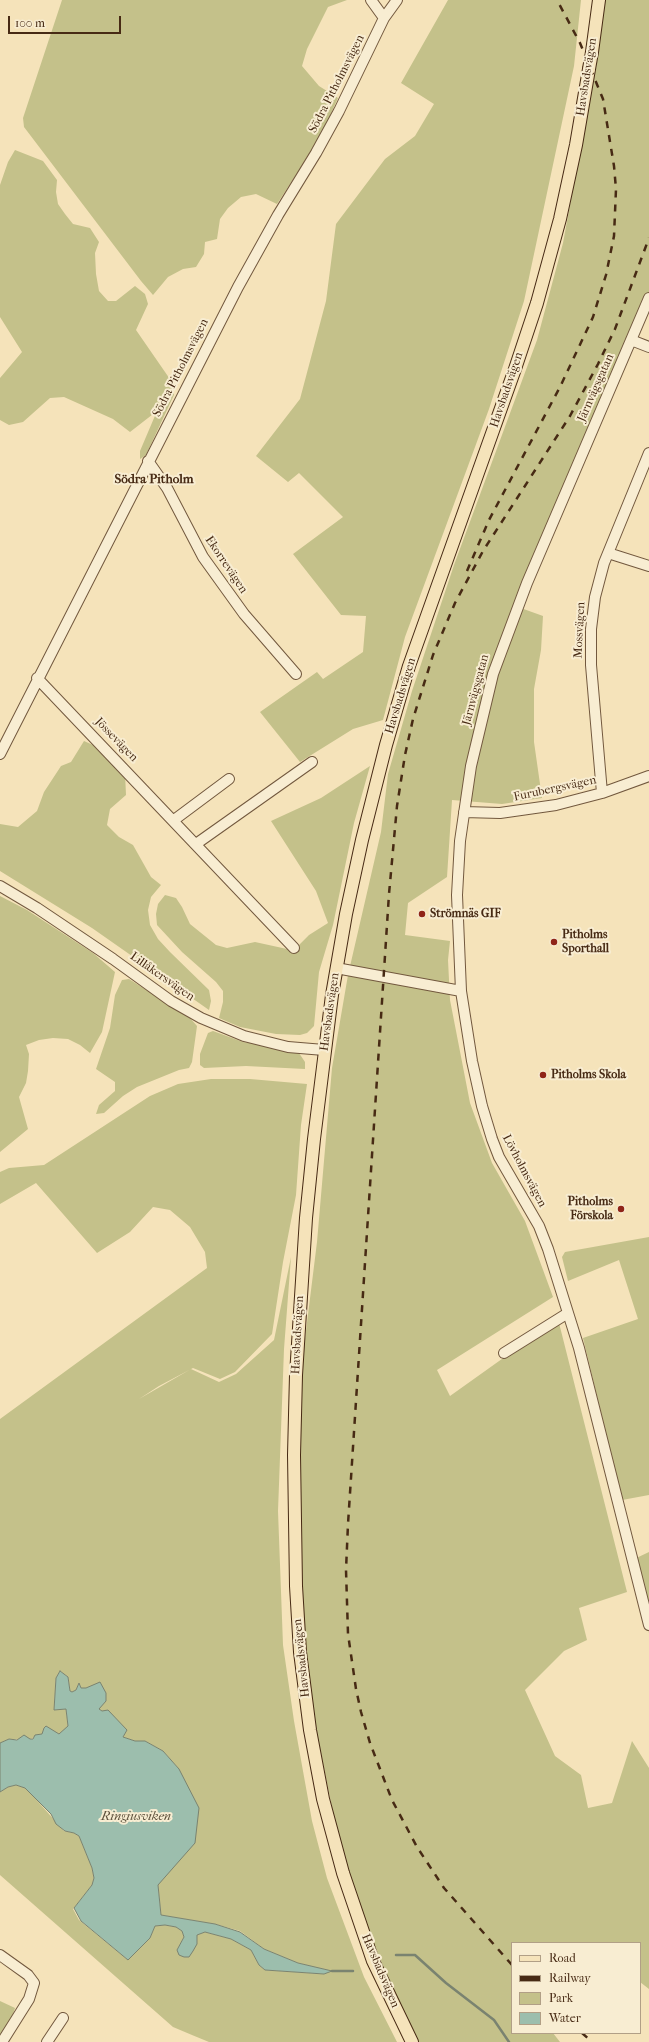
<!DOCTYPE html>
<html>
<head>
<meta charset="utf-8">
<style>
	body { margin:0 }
	#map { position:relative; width:649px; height:2042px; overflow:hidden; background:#f5e3ba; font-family:"IM FELL French Canon",serif }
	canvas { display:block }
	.legend { position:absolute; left:511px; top:1942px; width:130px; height:92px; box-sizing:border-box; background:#f8edd2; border:1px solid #b19f86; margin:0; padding:5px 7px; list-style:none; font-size:12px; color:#472a14 }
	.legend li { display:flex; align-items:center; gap:8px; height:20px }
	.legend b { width:20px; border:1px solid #b19f86 }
	.scale { position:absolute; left:8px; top:16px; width:113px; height:18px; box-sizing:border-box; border:2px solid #472a14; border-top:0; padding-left:5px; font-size:12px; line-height:14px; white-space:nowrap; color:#472a14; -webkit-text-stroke:3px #f8edd2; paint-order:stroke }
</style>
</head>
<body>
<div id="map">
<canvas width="649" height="2042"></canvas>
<ul class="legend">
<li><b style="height:5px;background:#f5e3ba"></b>Road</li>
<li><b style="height:5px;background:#472a14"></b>Railway</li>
<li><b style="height:11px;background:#c4c18a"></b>Park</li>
<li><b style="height:11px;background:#9cbead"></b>Water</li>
</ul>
<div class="scale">100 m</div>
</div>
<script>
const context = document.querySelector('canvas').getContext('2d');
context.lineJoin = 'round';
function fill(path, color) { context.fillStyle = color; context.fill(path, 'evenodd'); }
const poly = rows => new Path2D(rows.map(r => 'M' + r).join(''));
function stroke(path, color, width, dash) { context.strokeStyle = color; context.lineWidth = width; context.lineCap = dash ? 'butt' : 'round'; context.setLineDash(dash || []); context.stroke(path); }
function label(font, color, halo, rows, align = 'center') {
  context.font = font + ' "IM FELL French Canon",serif'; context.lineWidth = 4; context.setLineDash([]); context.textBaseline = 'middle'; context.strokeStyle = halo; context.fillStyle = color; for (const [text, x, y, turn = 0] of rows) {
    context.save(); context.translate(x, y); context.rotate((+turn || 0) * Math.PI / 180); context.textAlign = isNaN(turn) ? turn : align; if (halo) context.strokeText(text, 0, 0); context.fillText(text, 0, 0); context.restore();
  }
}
fill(poly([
	[62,0,347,0,328,7,307,49,302,66,319,86,338,98,324,129,299,170,277,204,256,194,241,197,228,208,220,219,217,239,205,242,204,254,196,267,183,269,168,277,153,295,141,281,24,127,23,118],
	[448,0,581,0,574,66,524,301,489,409,405,637,383,720,353,729,300,762,260,712,317,672,323,679,363,652,366,616,341,615,293,554,343,517,299,473,288,482,256,456,300,399,326,301,336,224,385,159,415,136,434,104,401,83],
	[603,0,649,0,649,297,518,607,543,616,541,650,534,689,534,742,542,798,502,804,452,800,447,877,408,903,405,935,450,941,448,960,450,1000,470,1103,492,1163,525,1221,553,1297,437,1370,450,1396,558,1319,627,1592,579,1608,587,1640,564,1651,525,1690,555,1756,581,1775,588,1808,612,1803,632,1741,649,1768,649,1989,640,1982,640,1943,512,1943,512,2033,553,2033,560,2042,417,2042,407,2024,368,1931,338,1837,313,1715,302,1620,299,1387,317,1242,332,1068,348,975,381,832,388,774,412,691,454,565,537,340,563,243,581,145],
	[15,150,43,161,57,180,56,192,58,204,65,214,73,224,90,228,99,242,95,253,96,274,99,291,108,301,116,301,135,286,145,294,148,304,136,330,174,385,174,395,146,455,140,459,140,451,157,411,130,432,113,419,64,397,50,398,23,422,9,425,0,420,0,378,22,352,0,317,0,185,8,162],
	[84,741,93,745,125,773,126,795,110,809,107,825,119,837,133,845,151,877,161,885,151,897,148,910,150,925,158,939,170,952,209,990,211,1001,209,1010,92,928,0,871,0,824,18,827,37,811,44,792,61,766,71,762],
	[370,766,354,823,333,925,319,972,314,1026,307,1033,300,1035,276,1034,240,1027,219,1018,223,1002,223,991,216,982,182,952,157,925,156,914,158,904,165,895,176,898,182,907,190,924,216,945,227,948,255,942,287,949,299,945,309,935,328,923,316,891,271,821,321,798],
	[0,896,27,910,93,953,115,972,102,1032,90,1053,80,1045,68,1039,53,1038,39,1040,26,1045,29,1054,28,1071,26,1083,19,1097,28,1129,0,1152],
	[129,979,190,1018,197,1026,192,1062,189,1068,179,1070,137,1087,123,1096,104,1113,96,1114,99,1105,115,1091,115,1082,96,1069,110,1028,115,995,122,980],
	[213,1031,243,1042,287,1048,299,1053,305,1062,305,1069,246,1066,204,1068,200,1065,200,1054,208,1033],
	[211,1079,250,1079,307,1084,301,1125,296,1195,283,1262,272,1334,235,1372,220,1379,193,1368,159,1386,139,1399,191,1369,219,1382,236,1374,274,1340,291,1257,284,1349,278,1511,283,1645,294,1721,312,1821,327,1878,364,1977,397,2042,209,2042,192,2035,173,2027,0,1875,0,1792,8,1787,16,1785,26,1788,64,1831,74,1833,79,1836,92,1868,94,1878,92,1885,73,1909,79,1920,128,1960,150,1938,155,1926,165,1925,176,1927,182,1931,184,1937,177,1950,197,1944,197,1935,205,1932,231,1939,251,1950,259,1965,265,1970,324,1974,331,1971,298,1963,264,1949,240,1931,215,1924,161,1915,158,1885,179,1769,163,1751,145,1741,135,1741,123,1737,126,1730,112,1715,98,1709,106,1701,106,1693,97,1685,86,1688,81,1688,79,1683,76,1690,72,1692,70,1691,68,1677,60,1671,56,1678,54,1710,66,1709,68,1726,65,1730,59,1734,51,1730,44,1730,42,1734,30,1739,9,1739,0,1743,0,1419,207,1268,205,1252,190,1227,170,1210,153,1207,130,1232,97,1253,36,1183,0,1204,0,1172,9,1168,44,1165,150,1096,178,1084],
	[649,1237,649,1495,622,1500,583,1338,638,1319,619,1260,568,1281,562,1257,565,1252],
	[649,1552,649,1633,630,1561],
	[0,2001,15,2008,10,2024,0,2041]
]), '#c4c18a');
const water = poly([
	[60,1671,68,1677,70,1691,72,1692,76,1690,79,1683,81,1688,86,1688,100,1682,106,1693,106,1701,99,1709,102,1711,108,1710,127,1730,123,1737,135,1741,145,1741,163,1751,179,1769,199,1808,195,1843,158,1885,161,1915,215,1924,240,1932,264,1949,298,1963,332,1971,324,1974,265,1970,259,1965,251,1950,231,1939,205,1932,197,1935,197,1944,193,1951,189,1957,184,1957,179,1955,177,1950,184,1937,182,1931,176,1927,165,1925,155,1926,150,1938,128,1960,81,1921,74,1908,92,1885,94,1878,92,1868,79,1836,74,1833,65,1831,56,1824,51,1814,25,1788,16,1785,8,1787,0,1792,0,1743,9,1739,17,1740,24,1735,30,1739,33,1739,35,1735,42,1734,44,1728,46,1726,59,1734,68,1726,66,1709,54,1710,56,1678,60,1671]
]);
fill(water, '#9cbead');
stroke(water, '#7a8370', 1);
stroke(poly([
	[396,1955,415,1955,446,1983,494,2020,509,2042],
	[332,1971,353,1971]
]), '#7a8370', 2.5);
const minor = poly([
	[371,0,384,18],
	[649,298,527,583,493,674,471,766,460,841,457,895,461,991,472,1061,482,1106,492,1139,499,1157,539,1226,548,1249,579,1348,649,1625],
	[631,340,649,347],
	[148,461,167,488,203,557,244,614,296,674],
	[608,553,649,566],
	[37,678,294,948],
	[0,754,238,287,278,215,316,153,339,111,384,18,397,0],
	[602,793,591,665,591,629,595,597,604,563,649,453],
	[464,812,500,813,556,805,602,793,649,776],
	[174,820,229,779],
	[196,844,312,762],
	[0,886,37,908,113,959,171,1001,201,1018,244,1036,288,1047,324,1050],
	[336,968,461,991],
	[504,1353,568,1313],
	[0,1955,28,1975,34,1983,29,1999,2,2042],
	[47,2042,63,2018]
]);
const major = poly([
	[592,52,599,0],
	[412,2042,373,1961,343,1873,323,1799,310,1730,300,1652,296,1586,294,1455,296,1375,306,1218,314,1139,332,995,346,914,362,840,386,745,409,666,515,369,537,303,560,219,576,145,589,69]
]);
stroke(minor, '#72583e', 12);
stroke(major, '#472a14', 14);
stroke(minor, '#f8edd2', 10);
stroke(major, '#f5e3ba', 12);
stroke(poly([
	[467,571,489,520,560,387,593,317,606,275,614,236,616,189,614,166,603,99,580,43,557,0],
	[512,1965,444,1888,417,1847,392,1800,370,1743,361,1712,356,1689,348,1634,346,1570,348,1524,389,894,397,806,405,755,413,719,433,655,455,603,483,551,570,416,598,364,615,329,649,238],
	[582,2033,592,2042]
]), '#472a14', 2.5, [7, 7]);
const majorBridge = poly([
	[589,69,592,52]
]);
stroke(majorBridge, '#472a14', 14, []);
stroke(majorBridge, '#f5e3ba', 12);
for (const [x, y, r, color] of [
	[422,914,4,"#8f2418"],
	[554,942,4,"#8f2418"],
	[543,1075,4,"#8f2418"],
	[621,1209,4,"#8f2418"]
]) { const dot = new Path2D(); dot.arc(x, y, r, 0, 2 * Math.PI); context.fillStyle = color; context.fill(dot); stroke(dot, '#f8edd2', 1.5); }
label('12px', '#472a14', '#f8edd2', [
	["Havsbadsvägen",587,77,-81],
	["Södra Pitholmsvägen",337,84,-63],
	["Södra Pitholmsvägen",181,368,-63],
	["Järnvägsgatan",596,388,-66],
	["Havsbadsvägen",507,390,-71],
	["Ekorrevägen",226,565,56],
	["Mossvägen",580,630,-87],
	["Järnvägsgatan",476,690,-75],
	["Havsbadsvägen",401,696,-73],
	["Jössevägen",116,740,46],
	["Furubergsvägen",555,789,-12],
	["Lillåkersvägen",162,977,35],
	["Havsbadsvägen",330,1012,-82],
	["Lövholmsvägen",524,1171,62],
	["Havsbadsvägen",298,1335,-87],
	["Havsbadsvägen",302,1658,-96],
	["Havsbadsvägen",380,1971,67]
]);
label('bold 12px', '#472a14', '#f8edd2', [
	["Strömnäs GIF",430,914],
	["Pitholms",562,935],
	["Sporthall",562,949],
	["Pitholms Skola",551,1075],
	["Pitholms",613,1202,"right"],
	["Förskola",613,1216,"right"]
], 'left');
label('bold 13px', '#472a14', '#f8edd2', [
	["Södra Pitholm",154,480]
]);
label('italic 13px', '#5c4f3a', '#f8edd2', [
	["Ringiusviken",136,1817]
]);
</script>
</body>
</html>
